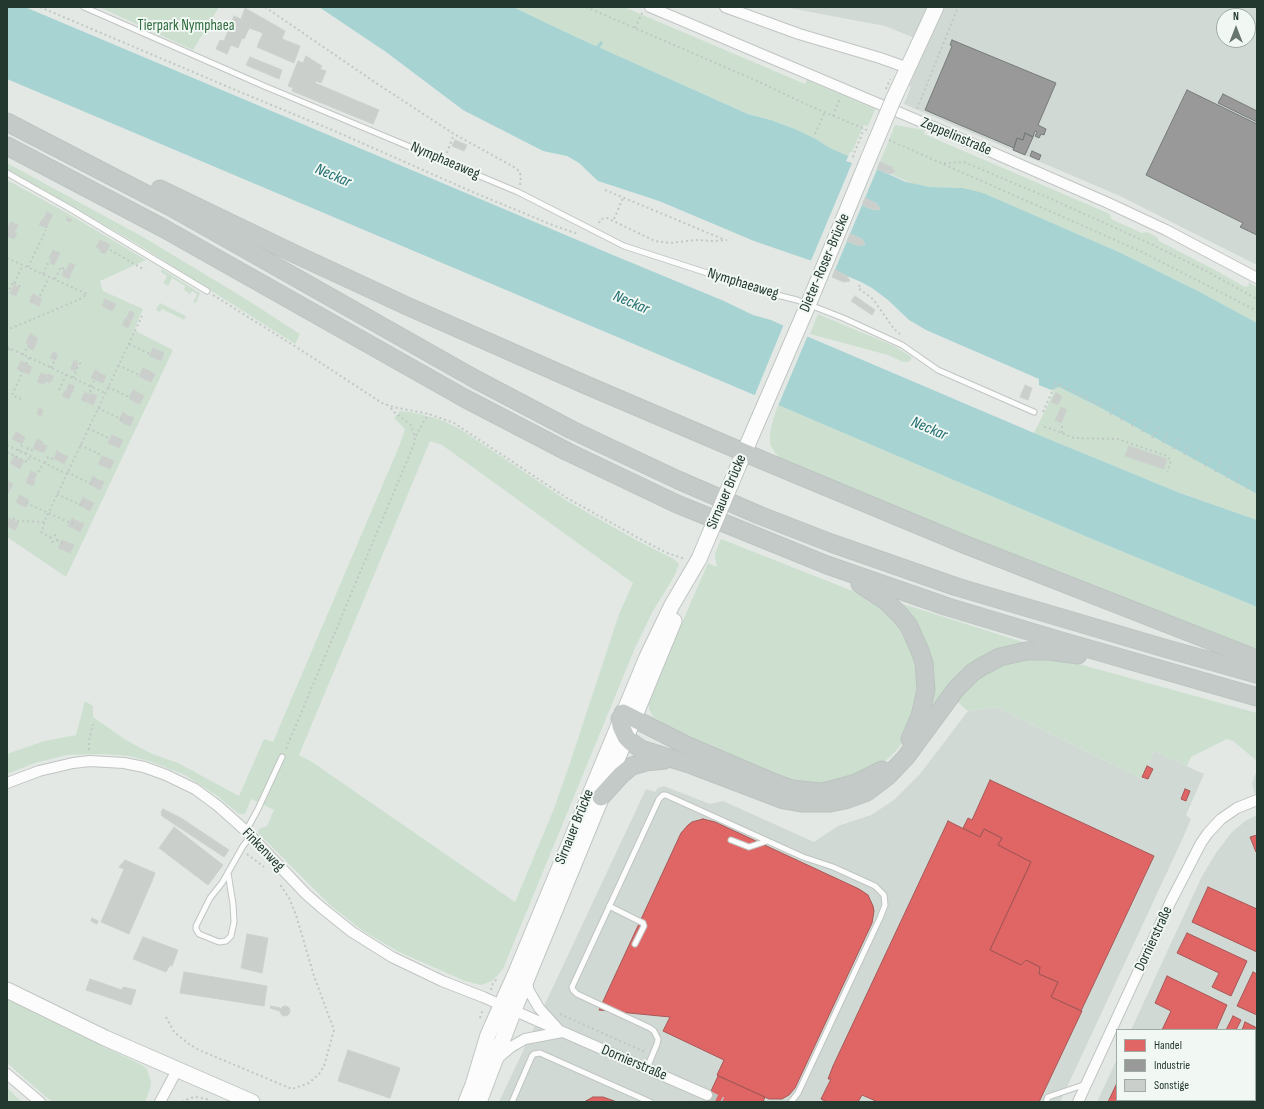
<!DOCTYPE html>
<html>
<head>
<meta charset="utf-8">
<style>
	body { margin:0 }
	#map { position:relative; width:1264px; height:1109px; overflow:hidden; background:#e3e8e5; font-family:"Sofia Sans Condensed",sans-serif }
	canvas { display:block }
	.frame { position:absolute; inset:0; border:8px solid #233930; pointer-events:none }
	.legend { position:absolute; left:1116px; top:1029px; width:140px; height:72px; box-sizing:border-box; background:#f1f7f3; border:1px solid #9faba5; margin:0; padding:5px 7px; list-style:none; font-size:12px; color:#233930 }
	.legend li { display:flex; align-items:center; gap:8px; height:20px }
	.legend b { width:20px; border:1px solid #9faba5 }
	.north { position:absolute; left:1216px; top:8px; width:40px; height:40px; box-sizing:border-box; background:#f1f7f3; border:1px solid #9faba5; border-radius:50%; rotate:0deg; font-size:11px; font-weight:700; line-height:16px; text-align:center; color:#233930 }
	.north::after { content:''; display:block; margin:auto; width:14px; height:18px; background:#66766f; clip-path:polygon(50% 0,100% 100%,50% 72%,0 100%) }
</style>
</head>
<body>
<div id="map">
<canvas width="1264" height="1109"></canvas>
<div class="frame"></div>
<ul class="legend">
<li><b style="height:11px;background:#e06666"></b>Handel</li>
<li><b style="height:11px;background:#999"></b>Industrie</li>
<li><b style="height:11px;background:#cacfcc"></b>Sonstige</li>
</ul>
<div class="north">N</div>
</div>
<script>
const context = document.querySelector('canvas').getContext('2d');
context.lineJoin = 'round';
function fill(path, color) { context.fillStyle = color; context.fill(path, 'evenodd'); }
const poly = rows => new Path2D(rows.map(r => 'M' + r).join(''));
function stroke(path, color, width, dash) { context.strokeStyle = color; context.lineWidth = width; context.lineCap = dash ? 'butt' : 'round'; context.setLineDash(dash || []); context.stroke(path); }
function label(font, color, halo, rows, align = 'center') {
  context.font = font + ' "Sofia Sans Condensed",sans-serif'; context.lineWidth = 4; context.setLineDash([]); context.textBaseline = 'middle'; context.strokeStyle = halo; context.fillStyle = color; for (const [text, x, y, turn = 0] of rows) {
    context.save(); context.translate(x, y); context.rotate((+turn || 0) * Math.PI / 180); context.textAlign = isNaN(turn) ? turn : align; if (halo) context.strokeText(text, 0, 0); context.fillText(text, 0, 0); context.restore();
  }
}
fill(poly([
	[784,7,1257,7,1257,265,1120,196,904,104,911,87,909,86,927,43,885,26],
	[1224,16,1248,16,1248,40,1224,40],
	[996,707,1141,778,1154,751,1204,774,1186,815,1191,819,1182,840,1060,1102,499,1102,646,789,655,792,658,788,664,786,710,804,723,801,814,842,838,826,871,815,894,800,920,774,968,711],
	[1257,769,1257,801,1252,784],
	[1257,815,1257,1102,1097,1102,1117,1059,1117,1100,1255,1100,1255,1030,1131,1030,1202,876,1216,853,1231,833,1245,821]
]), '#d1d9d4');
fill(poly([
	[99,7,219,7,193,50],
	[513,7,624,7,805,84,807,80,875,109,868,126,864,125,852,152,850,152,848,157,830,148,817,140,795,129,771,120,746,113,576,37],
	[895,125,925,130,924,134,1110,214,1111,219,1142,233,1147,232,1157,237,1159,241,1217,271,1245,287,1249,286,1248,282,1257,287,1257,323,1184,284,1121,253,989,196,963,188,930,187,916,185,890,174,895,173,894,169,880,162],
	[7,163,143,237,241,296,300,334,295,344,136,243,7,170],
	[7,180,67,213,146,260,100,281,103,291,143,309,134,330,173,350,66,577,7,537],
	[162,269,200,293,196,303,193,302,197,294,192,291,190,294,184,290,185,286,172,278,168,286,163,283,167,276,161,272],
	[160,303,186,316,184,320,162,309,160,312,156,310],
	[818,314,894,346,910,356,912,358,909,362,903,362,888,355,810,334],
	[1059,387,1103,409,1257,494,1257,520,1180,493,1034,433,1054,392,1051,390],
	[778,405,1087,537,1257,607,1257,652,1072,580,784,462,775,453,770,444,770,432,773,420],
	[400,411,410,412,435,418,446,422,460,429,569,502,636,540,674,559,679,564,674,577,653,611,635,648,503,969,498,975,492,981,481,985,465,981,399,952,363,931,330,905,258,833,259,829,267,826,274,810,251,799,245,814,239,814,216,795,185,775,149,761,129,756,101,754,67,755,35,763,7,774,7,754,44,741,76,735,85,701,93,706,93,717,126,740,152,754,178,763,239,796,264,739,273,742,400,444,405,429,394,418],
	[430,441,442,445,633,583,619,614,568,769,553,811,515,902,312,762,299,755],
	[721,539,863,595,890,612,914,648,921,689,903,742,896,751,880,766,827,785,794,782,687,737,653,717,649,709,649,698,708,563,717,567,715,558,715,553],
	[900,603,1026,643,1013,647,927,720,928,706],
	[1057,658,1257,713,1257,761,1233,741,1227,739,1191,757,1187,766,1154,751,1141,778,996,707,968,711,954,699,974,679,1012,660],
	[7,999,71,1031,142,1065,147,1069,151,1082,150,1089,145,1102,52,1102,7,1063],
	[7,1088,22,1102,7,1102]
]), '#cde0d0');
fill(poly([
	[7,7,25,7,613,255,724,301,753,315,771,320,811,338,1034,433,1180,493,1257,520,1257,607,1087,537,778,405,7,79],
	[319,7,513,7,576,37,748,114,771,120,795,129,816,139,830,148,906,182,930,187,963,188,983,193,1121,253,1196,290,1257,323,1257,494,1103,409,1059,387,1051,390,1039,385,1039,379,926,330,909,320,888,300,872,288,861,282,812,261,754,241,659,201,598,181,579,163,567,156,543,151,463,110,386,52],
	[865,198,877,204,880,209,874,210,862,205],
	[850,234,862,239,865,244,859,246,847,241]
]), '#a7d4d3');
fill(poly([
	[849,155,878,167,834,272,810,263,852,163,846,161],
	[784,324,808,335,778,406,754,397]
]), '#e3e8e5');
const shops = poly([
	[1147,766,1153,769,1148,779,1142,777,1147,766],
	[990,780,1154,856,1081,1011,1051,997,1058,982,1039,974,1040,967,1026,960,1021,965,990,950,1031,862,998,845,1002,838,984,829,980,837,963,828,968,818,972,820,990,780],
	[1185,789,1190,791,1186,801,1181,799,1185,789],
	[703,819,715,822,859,889,868,895,873,906,874,911,872,923,795,1088,789,1095,782,1099,769,1099,717,1075,724,1060,663,1031,670,1017,599,1010,681,833,688,825,692,822,703,819],
	[948,821,980,837,984,829,1002,838,998,845,1031,862,990,950,1021,965,1026,960,1040,967,1039,974,1058,982,1051,997,1082,1011,1039,1102,878,1102,862,1095,858,1102,827,1102,821,1099,831,1079,828,1079,833,1066,948,821],
	[1257,835,1257,852,1256,852,1250,837,1257,835],
	[1208,887,1257,909,1257,952,1192,922,1208,887],
	[1187,933,1247,961,1231,996,1212,987,1219,973,1177,953,1187,933],
	[1253,972,1257,974,1257,1015,1237,1006,1253,972],
	[1167,976,1227,1005,1216,1030,1162,1030,1171,1011,1155,1003,1167,976],
	[1233,1016,1241,1020,1236,1030,1226,1030,1233,1016],
	[1245,1022,1257,1028,1257,1086,1255,1086,1255,1030,1242,1030,1245,1022],
	[718,1076,765,1097,763,1102,706,1102,718,1076],
	[1117,1083,1117,1100,1168,1100,1172,1102,1108,1102,1117,1083],
	[1255,1086,1257,1086,1257,1102,1195,1102,1195,1100,1255,1100,1255,1086],
	[593,1097,603,1097,617,1102,584,1102,593,1097],
	[1168,1100,1183,1100,1182,1102,1172,1102,1168,1100]
]);
fill(shops, '#e06666');
stroke(shops, '#a75856', 1);
const industry = poly([
	[952,40,1056,83,1038,125,1046,129,1044,135,1041,134,1039,138,1035,136,1037,132,1035,131,1033,137,1025,133,1023,140,1017,138,1014,148,925,110,952,46,950,45,952,40],
	[1187,90,1257,124,1257,235,1240,227,1243,223,1146,175,1187,90],
	[1223,94,1257,111,1257,122,1218,103,1223,94],
	[1025,133,1033,137,1025,155,1013,150,1017,138,1023,140,1025,133],
	[1032,151,1041,155,1039,160,1030,156,1032,151]
]);
fill(industry, '#999');
stroke(industry, '#767c7a', 1);
stroke(poly([
	[598,47,601,43]
]), '#a7d4d3', 3.5);
const building = poly([
	[245,8,285,31,282,39,300,46,294,63,257,47,263,33,249,28,251,24,241,19,245,8],
	[234,16,251,24,244,39,242,38,238,48,231,45,227,54,216,49,220,40,224,41,234,16],
	[306,56,322,66,320,69,326,71,321,83,316,81,315,83,379,110,373,124,292,91,293,88,288,86,298,61,303,63,306,56],
	[250,57,282,70,279,79,246,65,250,57],
	[455,140,467,145,464,151,452,146,455,140],
	[880,162,892,167,895,172,890,174,877,169,880,162],
	[865,198,877,204,880,209,874,210,862,205,865,198],
	[47,212,53,215,49,222,43,219,47,212],
	[67,217,72,220,70,222,66,220,67,217],
	[42,219,49,222,47,228,39,225,42,219],
	[11,222,13,223,9,230,7,229,11,222],
	[13,223,18,225,14,233,9,230,13,223],
	[7,229,17,234,14,239,7,236,7,229],
	[850,234,862,239,865,244,859,246,847,241,850,234],
	[100,240,105,242,101,250,96,247,100,240],
	[105,242,110,245,105,254,100,252,105,242],
	[53,250,60,253,58,257,53,255,51,259,49,258,53,250],
	[53,255,58,257,54,265,50,263,53,255],
	[70,263,75,265,71,273,66,270,70,263],
	[64,270,71,273,69,279,62,275,64,270],
	[835,270,847,276,850,281,844,282,832,277,835,270],
	[14,285,19,288,16,296,10,293,14,285],
	[33,294,38,297,35,304,29,302,33,294],
	[855,296,875,310,872,315,851,301,855,296],
	[38,297,42,299,39,306,35,304,38,297],
	[105,299,109,301,106,308,102,306,105,299],
	[109,301,116,304,112,311,106,308,109,301],
	[130,311,134,313,131,321,126,319,130,311],
	[125,319,131,321,128,328,122,325,125,319],
	[30,334,38,338,36,343,31,341,29,344,26,343,30,334],
	[31,341,36,343,33,350,28,348,31,341],
	[153,348,157,350,154,358,149,356,153,348],
	[157,350,164,353,161,361,154,358,157,350],
	[53,352,58,354,55,360,50,358,53,352],
	[21,361,27,364,23,372,17,369,21,361],
	[74,361,78,364,75,371,70,369,74,361],
	[27,364,32,367,29,374,23,372,27,364],
	[143,368,148,370,144,379,139,376,143,368],
	[95,370,99,372,96,380,91,378,95,370],
	[148,370,155,374,151,382,144,379,148,370],
	[41,373,48,376,44,384,37,382,41,373],
	[99,373,106,376,103,383,96,380,99,373],
	[48,374,54,376,50,383,45,381,48,374],
	[69,384,75,386,71,394,66,391,69,384],
	[1025,385,1032,388,1028,400,1020,397,1025,385],
	[133,390,137,392,133,401,129,398,133,390],
	[65,391,71,394,69,399,62,396,65,391],
	[85,392,90,395,86,402,81,400,85,392],
	[137,392,144,396,140,404,133,401,137,392],
	[90,393,97,396,93,405,87,402,90,393],
	[1056,393,1062,396,1058,405,1051,402,1056,393],
	[1061,407,1067,410,1061,423,1055,420,1061,407],
	[39,408,43,410,41,416,37,414,39,408],
	[123,412,127,415,123,423,119,420,123,412],
	[127,415,134,418,130,426,123,423,127,415],
	[16,432,20,434,16,441,12,439,16,432],
	[20,434,25,437,22,444,16,441,20,434],
	[112,435,116,437,112,445,108,443,112,435],
	[116,437,123,440,119,448,112,445,116,437],
	[37,439,43,442,39,451,33,448,37,439],
	[42,444,47,446,44,453,39,451,42,444],
	[1129,446,1167,459,1164,469,1125,456,1129,446],
	[57,451,62,454,59,461,54,459,57,451],
	[62,454,68,456,64,464,59,461,62,454],
	[14,456,18,458,15,466,10,463,14,456],
	[102,456,107,458,103,466,98,464,102,456],
	[18,458,24,461,20,469,15,466,18,458],
	[107,458,114,461,110,469,103,466,107,458],
	[31,471,37,474,34,480,28,478,31,471],
	[93,476,97,479,93,486,89,484,93,476],
	[28,478,35,481,33,486,26,483,28,478],
	[97,479,104,482,100,490,93,486,97,479],
	[8,481,13,484,9,491,7,490,8,481],
	[20,495,25,498,21,505,16,502,20,495],
	[83,497,87,500,83,507,79,505,83,497],
	[25,498,29,500,26,507,21,505,25,498],
	[87,500,94,503,90,511,83,507,87,500],
	[9,518,15,521,11,528,7,526,9,518],
	[72,518,77,521,73,528,68,526,72,518],
	[15,521,19,523,15,530,11,528,15,521],
	[77,521,84,524,80,532,73,528,77,521],
	[62,540,67,542,63,550,58,548,62,540],
	[67,542,74,545,70,553,63,550,67,542],
	[163,809,181,818,229,850,224,857,162,816,161,812,163,809],
	[174,827,223,865,208,885,159,848,174,827],
	[125,860,155,873,152,881,119,867,125,860],
	[124,869,152,881,129,934,101,922,124,869],
	[92,918,98,921,97,924,91,921,92,918],
	[247,934,268,938,262,973,241,968,247,934],
	[143,937,178,950,172,966,170,965,166,972,133,959,143,937],
	[184,972,267,986,264,1006,180,993,184,972],
	[90,979,122,990,123,987,136,990,131,1005,86,990,90,979],
	'280 1011a5 5 0 1 1 10 0a5 5 0 1 1-10 0Z',
	[271,1006,280,1008,280,1011,270,1008,271,1006],
	[348,1050,400,1068,396,1080,344,1062,348,1050],
	[344,1062,396,1080,390,1098,338,1081,344,1062]
]);
fill(building, '#cacfcc');
stroke(building, '#ccd1ce', 1);
stroke(poly([
	[707,1095,722,1102]
]), '#bdc5c1', 10, [10, 5]);
const service = poly([
	[84,7,264,86,518,192,624,246,769,293,797,300,843,318,902,345,938,370,1034,412],
	[7,173,69,208,207,291],
	[246,831,258,809,282,757],
	[731,840,749,847,767,841],
	[228,873,233,904,234,922,231,936,226,941,219,942,199,934,196,929,196,926,210,898,222,883,243,846,251,836],
	[609,906,643,923,644,926,635,944],
	[647,1068,657,1044,658,1039,654,1031,650,1028,577,994,573,990,572,987,659,799,663,795,666,795,803,857,833,867,875,886,884,895,885,905,880,918,798,1093,791,1102],
	[512,1102,532,1056,534,1054,540,1053,650,1102],
	[1046,1102,1048,1097,1086,1084]
]);
const minor = poly([
	[650,7,950,134,1106,202,1166,230,1257,278],
	[725,7,799,34,880,58,908,68],
	[7,783,39,771,73,763,90,761,124,763,144,767,166,775,195,789,218,806,246,831,306,894,322,908,352,932,392,957,442,981,483,997,707,1095],
	[526,980,529,991,539,1008,557,1028],
	[497,1059,511,1047,525,1039,562,1032],
	[7,1074,40,1102],
	[160,1102,177,1070],
	[1078,1102,1170,903,1201,843,1208,833,1221,819,1237,808,1257,800]
]);
const secondary = poly([
	[893,100,936,7],
	[740,462,808,305,867,162],
	[7,990,105,1038,252,1102],
	[466,1102,473,1085,488,1035,517,970,647,657,672,605,699,559],
	[479,1102,514,1010,674,621]
]);
const trunk = poly([
	[7,122,171,207,475,379,572,430,678,480,759,515,831,543,957,587,1164,648,1257,674],
	[7,146,163,228,466,399,568,452,677,504,827,565,948,607,1058,640,1257,697],
	[160,189,297,255,407,306,586,385,769,463,966,545,1257,659],
	[860,584,886,601,900,615,909,626,920,651,924,663,926,690,920,716,910,739],
	[623,713,686,745,775,783,792,789,820,792,831,790,856,783,882,770],
	[620,719,621,726,626,737,631,742,641,749,692,765,784,800,801,803,830,803,845,800,867,792,888,776,906,757,956,689,972,673,981,667,1000,657,1026,651,1049,651,1078,655],
	[601,797,621,775,632,766,646,762,665,760]
]);
stroke(service, '#c0c5c2', 7);
stroke(minor, '#c0c5c2', 12);
stroke(secondary, '#c0c6c2', 17);
stroke(trunk, '#bcc4c0', 19);
stroke(poly([
	[40,7,240,92,337,132,475,193,555,226,575,233,577,231],
	[265,7,376,83,454,134,514,167,519,171,521,176,520,185],
	[586,7,755,80,810,106,867,130],
	[635,28,642,13],
	[917,109,958,7],
	[833,116,840,98],
	[815,134,825,112],
	[889,140,1142,252,1257,311],
	[447,153,454,134],
	[854,157,853,156,864,129],
	[944,163,964,162,1049,198,1149,243,1206,271,1257,299],
	[605,190,725,240],
	[614,219,623,198],
	[599,223,601,219,607,218,655,241,670,243,695,240,713,241,727,240],
	[110,250,145,270],
	[7,258,87,294,80,299,7,330],
	[28,267,46,230],
	[43,274,48,263],
	[55,279,61,267,64,269],
	[14,283,23,265],
	[860,285,858,288,873,299,894,329,900,334],
	[7,294,13,282,21,287],
	[213,295,304,352,382,403,393,407,429,414,454,423,567,498,642,540,667,553,685,559],
	[40,296,49,277],
	[129,344,150,354],
	[7,347,105,393],
	[7,355,10,348],
	[23,355,28,345],
	[26,364,29,358],
	[118,365,139,375],
	[51,368,57,355],
	[73,378,80,363,76,361],
	[91,387,94,381],
	[108,387,129,397],
	[59,390,66,375],
	[90,392,92,387],
	[21,399,12,395,22,373,22,371],
	[98,408,123,420],
	[1043,412,1056,383,1102,406,1101,408],
	[1110,415,1115,405],
	[1121,420,1125,411],
	[1132,426,1136,417],
	[1044,427,1049,428,1074,438,1118,439,1167,456,1171,461,1167,472],
	[88,428,108,438],
	[1142,432,1147,422],
	[1062,433,1062,424],
	[416,436,424,421,429,414],
	[1152,438,1158,428],
	[1163,443,1168,433],
	[7,445,67,474,142,316],
	[80,445,101,455],
	[1173,449,1179,439],
	[19,451,22,445],
	[7,452,27,462,30,456],
	[25,454,28,448,35,451],
	[1184,455,1189,445],
	[1194,460,1200,450],
	[45,463,48,457,53,459],
	[1205,466,1210,456],
	[38,472,44,463],
	[67,472,93,485],
	[1215,472,1221,462],
	[1226,478,1231,468],
	[1236,483,1241,474],
	[1247,489,1252,480],
	[7,492,9,493],
	[57,494,81,505],
	[26,503,73,524],
	[13,518,18,521,44,522],
	[50,537,52,542,57,540,55,535,50,537,41,532,44,525,44,522,67,474],
	[57,540,63,543],
	[286,749,414,444,415,437,411,425,394,412,390,407],
	[89,750,89,741,93,724],
	[247,854,264,867],
	[491,990,493,983,498,978],
	[560,1014,645,1052],
	[166,1017,174,1032,189,1044,199,1050,292,1089,309,1083,319,1074,324,1066,334,1030,314,976,296,915,289,898,279,883],
	[480,1018,483,1009],
	[182,1102,190,1098,196,1097,211,1100]
]), '#c0c8c3', 2, [2, 3]);
stroke(service, '#fbfcfb', 5);
stroke(minor, '#fbfcfb', 10);
stroke(secondary, '#fbfcfb', 15);
stroke(trunk, '#c4cac8', 17);
const secondaryBridge = poly([
	[867,162,893,100],
	[699,559,740,462]
]);
stroke(secondaryBridge, '#c0c6c2', 17, []);
stroke(poly([
	[886,89,890,79]
]), '#c0c8c3', 2, [2, 3]);
stroke(secondaryBridge, '#fbfcfb', 15);
label('15px', '#306d3f', '#f1f7f3', [
	["Tierpark Nymphaea",186,26]
]);
label('15px', '#233930', '#f1f7f3', [
	["Zeppelinstraße",956,137,23],
	["Nymphaeaweg",445,161,23],
	["Dieter-Roser-Brücke",825,263,-67],
	["Nymphaeaweg",743,284,17],
	["Sirnauer Brücke",727,492,-67],
	["Sirnauer Brücke",575,827,-68],
	["Finkenweg",263,850,46],
	["Dornierstraße",1154,939,-65],
	["Dornierstraße",634,1063,23]
]);
label('italic 16px', '#216e70', '#f1f7f3', [
	["Neckar",333,176,23],
	["Neckar",631,303,23],
	["Neckar",929,429,23]
]);
</script>
</body>
</html>
